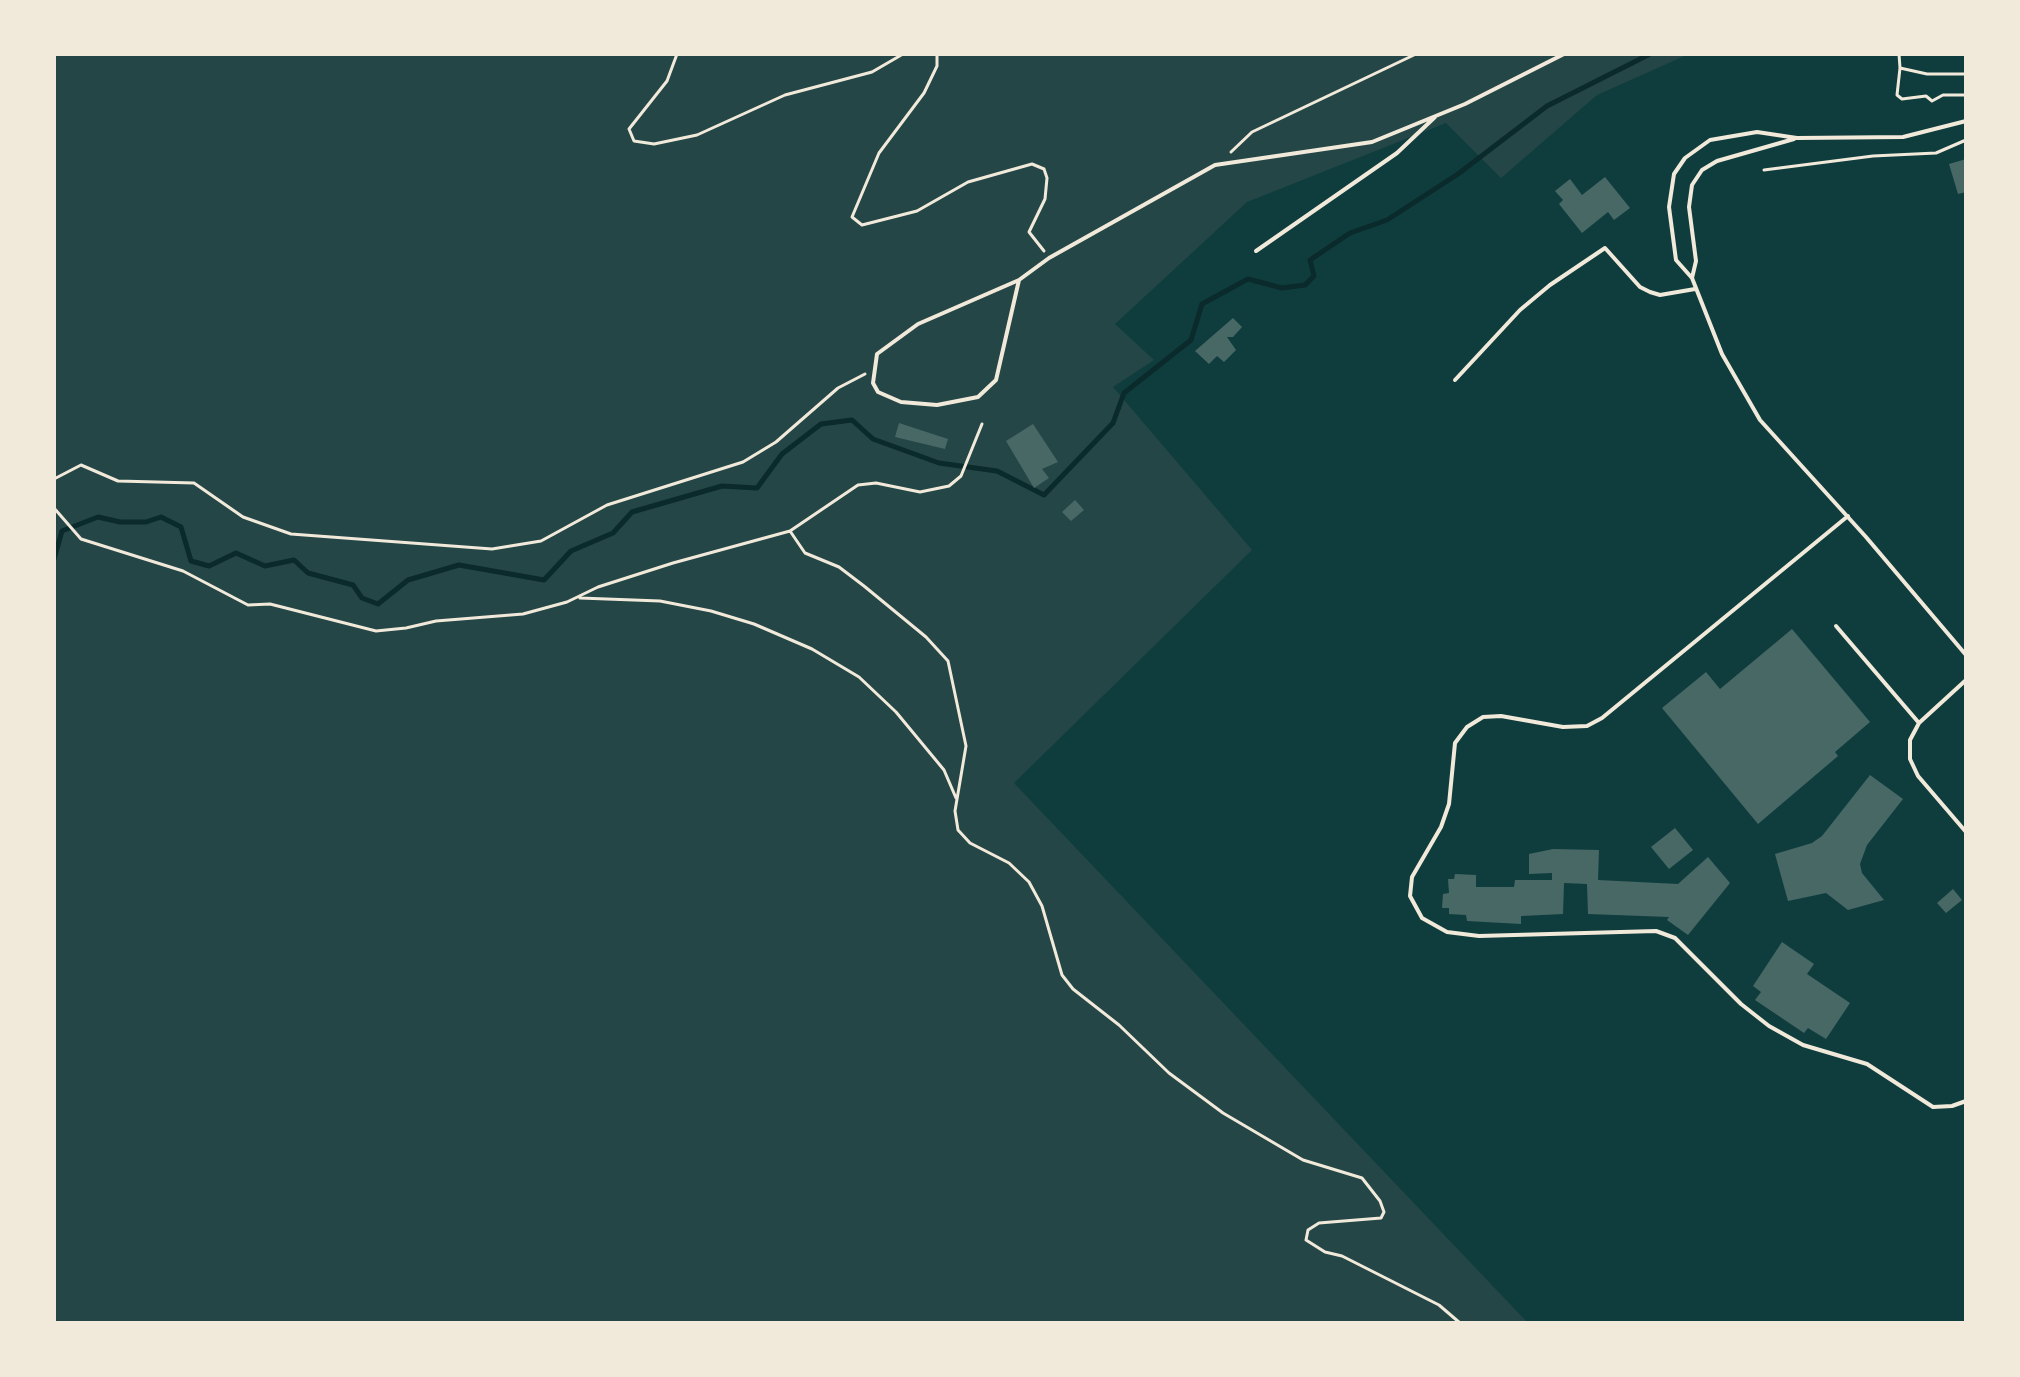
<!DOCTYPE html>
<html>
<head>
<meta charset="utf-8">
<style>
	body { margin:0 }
	#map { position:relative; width:2020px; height:1377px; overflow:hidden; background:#0f3d3e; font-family:"IBM Plex Sans",sans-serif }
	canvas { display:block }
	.frame { position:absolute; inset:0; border:56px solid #f1e9da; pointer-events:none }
</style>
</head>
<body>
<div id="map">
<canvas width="2020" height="1377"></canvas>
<div class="frame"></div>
</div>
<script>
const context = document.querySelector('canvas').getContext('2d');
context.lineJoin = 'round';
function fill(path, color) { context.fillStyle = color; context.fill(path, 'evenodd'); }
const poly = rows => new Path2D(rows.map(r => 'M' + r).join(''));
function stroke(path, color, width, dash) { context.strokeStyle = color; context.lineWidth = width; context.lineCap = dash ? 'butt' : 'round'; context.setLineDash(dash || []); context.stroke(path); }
fill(poly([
	[54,54,1689,54,1597,95,1501,178,1446,123,1247,202,1115,324,1154,360,1113,387,1252,550,1014,783,1528,1323,54,1323]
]), '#244646');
stroke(poly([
	[54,559,62,531,98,517,120,522,146,522,161,517,181,527,191,561,209,566,236,553,265,566,294,560,308,573,353,585,362,598,378,604,408,580,459,565,544,580,571,551,613,533,632,512,722,486,757,488,782,454,821,424,852,420,873,439,939,463,997,471,1044,495,1113,423,1124,393,1191,340,1202,304,1248,279,1282,288,1305,285,1314,276,1310,260,1350,233,1387,220,1458,174,1547,106,1650,54]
]), '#0a2a2b', 5);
fill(poly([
	[1966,159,1966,192,1958,194,1949,164],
	[1605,177,1630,208,1614,220,1608,212,1582,233,1559,204,1563,200,1555,191,1570,179,1582,195],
	[1233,318,1242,327,1233,337,1227,337,1236,350,1224,362,1217,356,1209,364,1195,351],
	[899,423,948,439,945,449,895,437],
	[1033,424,1058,462,1042,469,1049,478,1034,488,1006,441],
	[1075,500,1084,510,1071,521,1062,512],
	[1792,629,1870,722,1835,752,1838,756,1758,824,1662,708,1706,672,1720,689],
	[1870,775,1903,799,1867,845,1860,864,1862,873,1884,900,1848,910,1826,893,1788,901,1775,854,1812,843,1822,836],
	[1675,828,1693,850,1669,869,1651,847],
	[1553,849,1599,850,1598,880,1678,884,1708,857,1730,883,1688,935,1667,920,1669,917,1588,914,1587,884,1564,883,1563,914,1521,916,1521,924,1467,921,1466,915,1449,914,1449,908,1442,908,1443,894,1449,893,1448,879,1454,879,1455,874,1476,875,1476,887,1514,887,1515,880,1552,880,1552,873,1529,874,1529,854],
	[1953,889,1962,900,1946,913,1937,903],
	[1782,942,1814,964,1807,974,1850,1003,1826,1039,1808,1028,1804,1033,1755,1000,1761,992,1753,986]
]), '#486865');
stroke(poly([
	[677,54,667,81,629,129,634,141,654,144,697,135,785,95,872,72,903,54],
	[937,54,937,66,924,93,879,153,852,217,862,225,917,211,968,182,1032,164,1044,169,1047,178,1045,199,1029,232,1044,251],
	[1899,54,1900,68,1927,74,1966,74],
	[1900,68,1897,95,1902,99,1926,96,1932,101,1943,95,1966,95],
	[1231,152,1252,132,1416,54],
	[1764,170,1873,156,1936,153,1966,140],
	[54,479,81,465,118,481,194,483,243,517,291,534,492,549,541,541,607,505,743,462,776,442,838,388,865,374],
	[54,508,81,539,183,571,248,605,270,604,376,631,406,628,436,621,523,614,567,602,598,587,673,563,790,531,858,485,876,483,920,492,949,486,961,476,982,424],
	[790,531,805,553,839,567,864,586,926,637,948,661,966,746,955,811,958,830,970,843,1009,863,1029,882,1042,906,1062,975,1073,989,1119,1025,1169,1073,1223,1113,1303,1160,1362,1178,1380,1201,1384,1212,1381,1218,1319,1223,1308,1230,1306,1240,1325,1252,1342,1256,1439,1305,1460,1323],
	[580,598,660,601,711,611,754,624,812,649,859,677,896,712,944,770,956,798]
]), '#f1e9da', 3);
stroke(poly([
	[1966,121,1903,137,1797,138,1757,132,1710,140,1685,158,1674,174,1669,207,1676,260,1692,278,1722,354,1760,420,1866,537,1966,655],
	[1256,251,1397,153,1435,117],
	[1692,278,1696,261,1689,207,1692,185,1702,170,1717,161,1794,139],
	[1019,280,996,380,978,397,937,405,901,402,878,392,873,383,877,354,918,324,1019,280,1049,258,1215,165,1372,142,1465,104,1564,54],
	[1455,380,1520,310,1550,285,1605,248,1640,287,1650,292,1660,295,1695,289],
	[1848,516,1602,718,1587,726,1563,727,1501,716,1483,717,1467,727,1455,743,1449,804,1441,827,1412,877,1410,896,1422,918,1447,932,1479,936,1656,931,1675,938,1741,1004,1769,1026,1803,1045,1867,1064,1933,1107,1952,1106,1966,1101],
	[1836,626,1919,723],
	[1966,680,1919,723,1910,740,1910,759,1918,776,1966,832]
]), '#f1e9da', 4);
</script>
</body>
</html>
